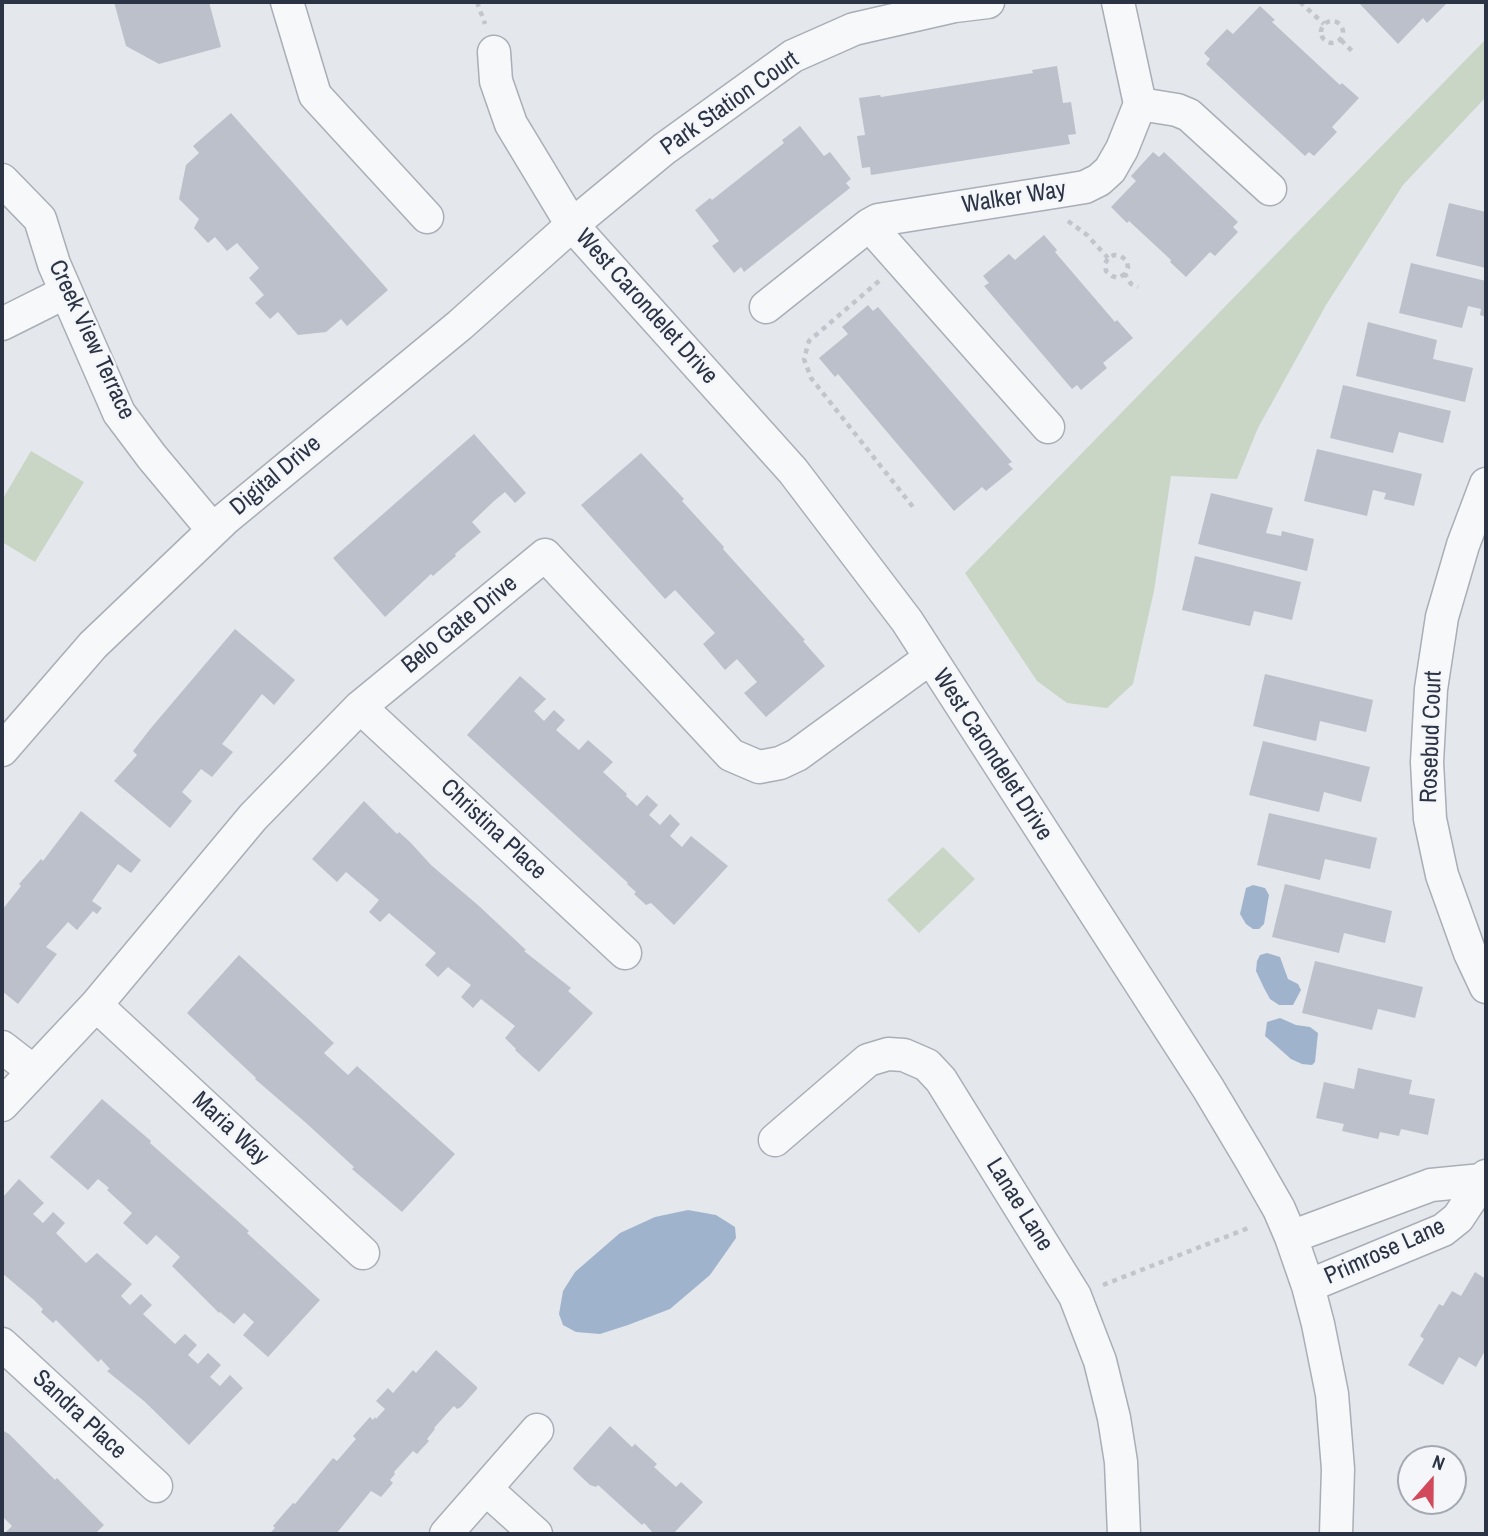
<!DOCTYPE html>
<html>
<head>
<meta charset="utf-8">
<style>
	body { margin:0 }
	#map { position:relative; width:1488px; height:1536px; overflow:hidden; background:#e4e7ec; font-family:"Archivo Narrow",sans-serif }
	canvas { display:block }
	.frame { position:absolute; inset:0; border:4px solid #2b3445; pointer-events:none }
	.north { position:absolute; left:1397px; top:1445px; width:70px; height:70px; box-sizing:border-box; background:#f4f6f9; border:2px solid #a4a8b1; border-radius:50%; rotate:21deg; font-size:19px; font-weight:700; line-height:28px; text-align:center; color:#2b3445 }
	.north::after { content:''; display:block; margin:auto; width:24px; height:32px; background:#d1495b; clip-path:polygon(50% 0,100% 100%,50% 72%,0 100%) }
</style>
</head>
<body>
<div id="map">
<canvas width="1488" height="1536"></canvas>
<div class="frame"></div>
<div class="north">N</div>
</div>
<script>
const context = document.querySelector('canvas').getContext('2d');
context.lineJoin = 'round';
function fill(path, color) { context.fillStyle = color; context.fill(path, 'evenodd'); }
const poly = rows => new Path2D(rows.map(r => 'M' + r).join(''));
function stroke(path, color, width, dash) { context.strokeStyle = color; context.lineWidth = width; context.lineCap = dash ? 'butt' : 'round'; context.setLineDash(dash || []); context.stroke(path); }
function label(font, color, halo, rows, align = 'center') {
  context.font = font + ' "Archivo Narrow",sans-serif'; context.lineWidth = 5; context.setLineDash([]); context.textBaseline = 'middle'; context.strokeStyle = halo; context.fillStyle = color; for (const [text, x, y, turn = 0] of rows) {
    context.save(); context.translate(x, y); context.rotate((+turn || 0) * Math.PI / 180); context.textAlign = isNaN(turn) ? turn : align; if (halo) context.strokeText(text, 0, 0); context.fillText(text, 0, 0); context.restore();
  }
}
fill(poly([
	[1486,39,1486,97,1403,185,1326,305,1258,428,1237,479,1171,476,1154,591,1133,684,1107,708,1067,703,1037,681,965,573],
	[31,451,84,482,35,562,2,542,2,500],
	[943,847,975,879,919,933,887,900]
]), '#c9d6c5');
fill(poly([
	[1253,885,1265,888,1269,895,1264,924,1259,929,1253,929,1246,924,1240,914,1246,888],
	[1267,953,1280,957,1288,979,1298,984,1301,990,1293,1005,1279,1005,1270,999,1264,988,1256,971,1257,961,1260,955],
	[1280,1018,1296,1025,1310,1027,1318,1033,1315,1062,1312,1065,1302,1064,1291,1059,1265,1036,1267,1022],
	[688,1210,716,1215,735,1227,736,1238,710,1275,670,1309,628,1325,600,1334,576,1332,563,1325,559,1314,563,1291,575,1272,620,1233,655,1217]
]), '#9fb4cc');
fill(poly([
	[114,2,209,2,221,47,159,64,126,46],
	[1358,2,1448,2,1427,23,1423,18,1398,44],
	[1260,6,1275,20,1272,22,1340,85,1342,83,1359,98,1332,127,1337,132,1314,156,1309,152,1305,156,1206,64,1210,59,1204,53,1227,29,1233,34],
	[1057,66,1063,103,1071,102,1076,134,1068,135,1070,144,871,175,870,167,862,168,857,136,865,135,859,98,880,95,881,97,1033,73,1032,70],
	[231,113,388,290,347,326,341,319,326,332,298,335,278,312,270,319,255,303,264,295,249,278,259,268,237,243,227,251,215,237,208,243,194,228,199,219,179,199,186,165,199,153,193,146],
	[800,126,824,156,830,152,851,179,846,183,850,188,744,272,741,267,734,273,712,246,719,241,695,210,710,198,712,200,784,143,782,140],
	[1153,152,1159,157,1164,152,1238,222,1233,227,1238,232,1215,256,1210,252,1186,277,1170,262,1171,260,1129,221,1127,223,1111,207,1136,181,1131,176],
	[1449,203,1486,212,1486,268,1436,256],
	[1044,235,1057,250,1055,252,1115,322,1117,320,1133,338,1103,363,1107,368,1081,390,1077,385,1072,389,984,286,989,283,983,276,1009,254,1015,260],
	[1411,263,1486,281,1486,317,1480,315,1481,309,1468,306,1462,328,1399,313],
	[868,305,873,311,878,307,1012,462,1008,464,1013,469,986,491,982,487,954,511,838,374,835,377,819,358,848,334,842,327],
	[1368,322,1437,340,1433,359,1473,368,1465,402,1356,376],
	[1343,385,1451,411,1443,443,1399,432,1393,453,1330,438],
	[474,434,526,493,515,503,505,492,494,501,472,522,481,532,455,554,456,556,433,576,431,574,385,617,333,558],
	[1317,449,1422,474,1414,506,1384,499,1386,493,1373,490,1367,516,1304,501],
	[641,453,684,499,682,501,724,547,723,549,805,640,803,641,825,666,766,717,744,693,757,682,737,659,725,670,703,644,715,633,675,590,665,599,581,505],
	[1211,493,1273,508,1266,533,1281,536,1282,531,1314,539,1307,571,1198,544],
	[1195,556,1301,582,1292,620,1254,611,1250,626,1182,610],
	[235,629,295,680,274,705,262,694,222,744,233,752,212,777,201,769,182,792,192,801,170,828,114,781,137,755,133,751,151,728],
	[1265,674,1373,700,1366,732,1320,721,1316,741,1253,726],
	[520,676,546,699,534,711,544,721,554,710,565,720,556,730,579,750,588,740,613,762,603,772,627,794,626,796,637,806,647,795,658,805,649,815,660,825,670,814,680,824,670,836,682,847,691,836,728,866,674,925,651,903,646,905,634,894,636,892,627,884,628,883,467,735],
	[1263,741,1370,767,1361,802,1324,792,1319,812,1249,795],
	[364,801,397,834,399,832,411,843,431,865,479,906,526,950,524,951,571,988,568,991,593,1013,539,1072,515,1050,516,1049,505,1038,515,1026,481,999,473,1008,461,997,471,985,448,967,438,977,425,965,436,953,389,913,380,922,369,912,379,900,346,872,337,882,312,859],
	[81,811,141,860,131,873,118,864,92,901,102,908,97,914,93,911,77,930,68,922,46,947,57,954,18,1004,2,991,2,910,21,886,19,884,41,859,43,861],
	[1269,813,1377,838,1370,869,1325,859,1320,880,1257,865],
	[1285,884,1392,911,1385,943,1344,933,1339,953,1272,937],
	[239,955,334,1043,324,1053,348,1075,357,1066,455,1154,402,1212,352,1169,354,1167,305,1122,255,1079,256,1078,187,1013],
	[1315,961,1423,987,1415,1018,1378,1009,1372,1030,1302,1013],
	[1358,1068,1412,1080,1409,1094,1435,1099,1428,1135,1401,1129,1399,1136,1380,1132,1378,1139,1342,1131,1344,1124,1316,1118,1324,1082,1354,1089],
	[102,1099,151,1141,150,1143,249,1231,247,1233,320,1300,268,1357,243,1335,254,1322,244,1313,234,1324,220,1312,219,1313,172,1266,180,1257,156,1235,147,1245,123,1223,132,1213,107,1190,109,1188,98,1179,88,1190,50,1157],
	[19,1179,44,1203,33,1214,43,1223,53,1212,65,1223,56,1233,86,1263,97,1253,132,1284,121,1296,130,1305,141,1294,152,1305,143,1314,175,1344,185,1334,197,1345,188,1355,198,1364,208,1353,221,1365,210,1377,220,1386,230,1375,243,1388,189,1445,144,1401,107,1371,110,1369,101,1359,98,1362,56,1320,53,1323,41,1312,43,1309,34,1300,2,1273,2,1198],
	[1475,1272,1486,1279,1486,1349,1476,1367,1459,1357,1443,1385,1408,1365,1424,1339,1420,1336,1439,1304,1443,1306,1452,1291,1461,1296],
	[436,1350,477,1387,477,1389,461,1407,457,1409,454,1406,452,1408,434,1428,435,1429,427,1439,429,1441,417,1454,413,1451,394,1472,395,1474,390,1480,393,1483,381,1497,371,1491,336,1534,269,1534,275,1528,273,1526,293,1503,295,1504,333,1458,337,1461,356,1439,353,1436,370,1417,373,1420,375,1417,376,1419,385,1409,376,1401,388,1388,393,1393,413,1370,416,1373],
	[610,1426,632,1447,635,1444,657,1464,654,1467,676,1487,681,1482,703,1502,673,1534,654,1534,644,1523,642,1525,598,1485,596,1487,590,1485,574,1470,573,1468],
	[2,1430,9,1434,55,1480,57,1478,104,1525,95,1534,4,1534,12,1526,2,1516]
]), '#bbc0ca');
const minor = poly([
	[287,2,315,95,427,217],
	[494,52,496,81,511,124,572,225,793,471,907,621,1208,1088,1251,1160,1279,1209,1291,1237,1308,1286,1318,1324,1332,1394,1338,1469,1336,1534],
	[1140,104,1177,110,1189,115,1270,189],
	[2,180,40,219,54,264,119,413,152,457,213,530],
	[869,225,1048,427],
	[766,307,869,225,878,220,1067,190,1085,187,1099,180,1110,170,1122,149,1140,104,1118,2],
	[2,324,66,292],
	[1486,484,1463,545,1442,617,1431,689,1427,762,1430,819,1442,875,1470,953,1486,987],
	[360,707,625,953],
	[2,750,93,645,225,519,460,325,572,225,664,149,793,56,854,29,955,6,988,2],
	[96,1005,363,1253],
	[2,1047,33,1071],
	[2,1105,96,1005,253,817,360,707,545,555,731,755,759,767,780,763,797,755,930,658],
	[775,1140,868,1060,888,1054,904,1055,927,1065,941,1080,1075,1296,1100,1361,1114,1418,1121,1462,1124,1534],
	[1291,1237,1431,1185,1482,1180],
	[1308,1286,1443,1230,1458,1218,1486,1176],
	[2,1344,156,1486],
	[486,1489,536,1534],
	[446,1534,537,1430]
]);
stroke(minor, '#a9aeb7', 35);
stroke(poly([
	[477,2,485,24],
	[1300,2,1324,24],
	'1321 32a11 11 0 1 1 22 0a11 11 0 1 1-22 0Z',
	[1341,40,1354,53],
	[1068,221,1087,235,1108,258],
	[1125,274,1118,278,1112,276,1106,271,1105,264,1108,258,1114,255,1121,256,1127,261,1128,268,1125,274,1131,284,1138,287],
	[879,281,809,341,804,359,811,378,913,507],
	[1103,1285,1251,1227]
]), '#c2c5cb', 4.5, [5, 5]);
stroke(minor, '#f7f8fa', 32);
label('24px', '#2b3445', '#f4f6f9', [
	["Park Station Court",730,104,-35],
	["Walker Way",1014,198,-9],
	["West Carondelet Drive",646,307,48],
	["Creek View Terrace",91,340,65],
	["Digital Drive",276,476,-40],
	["Belo Gate Drive",460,625,-39],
	["Rosebud Court",1432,737,-88],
	["West Carondelet Drive",992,755,57],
	["Christina Place",493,830,43],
	["Maria Way",230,1129,43],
	["Lanae Lane",1019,1205,58],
	["Primrose Lane",1385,1252,-24],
	["Sandra Place",79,1415,43]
]);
</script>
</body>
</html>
